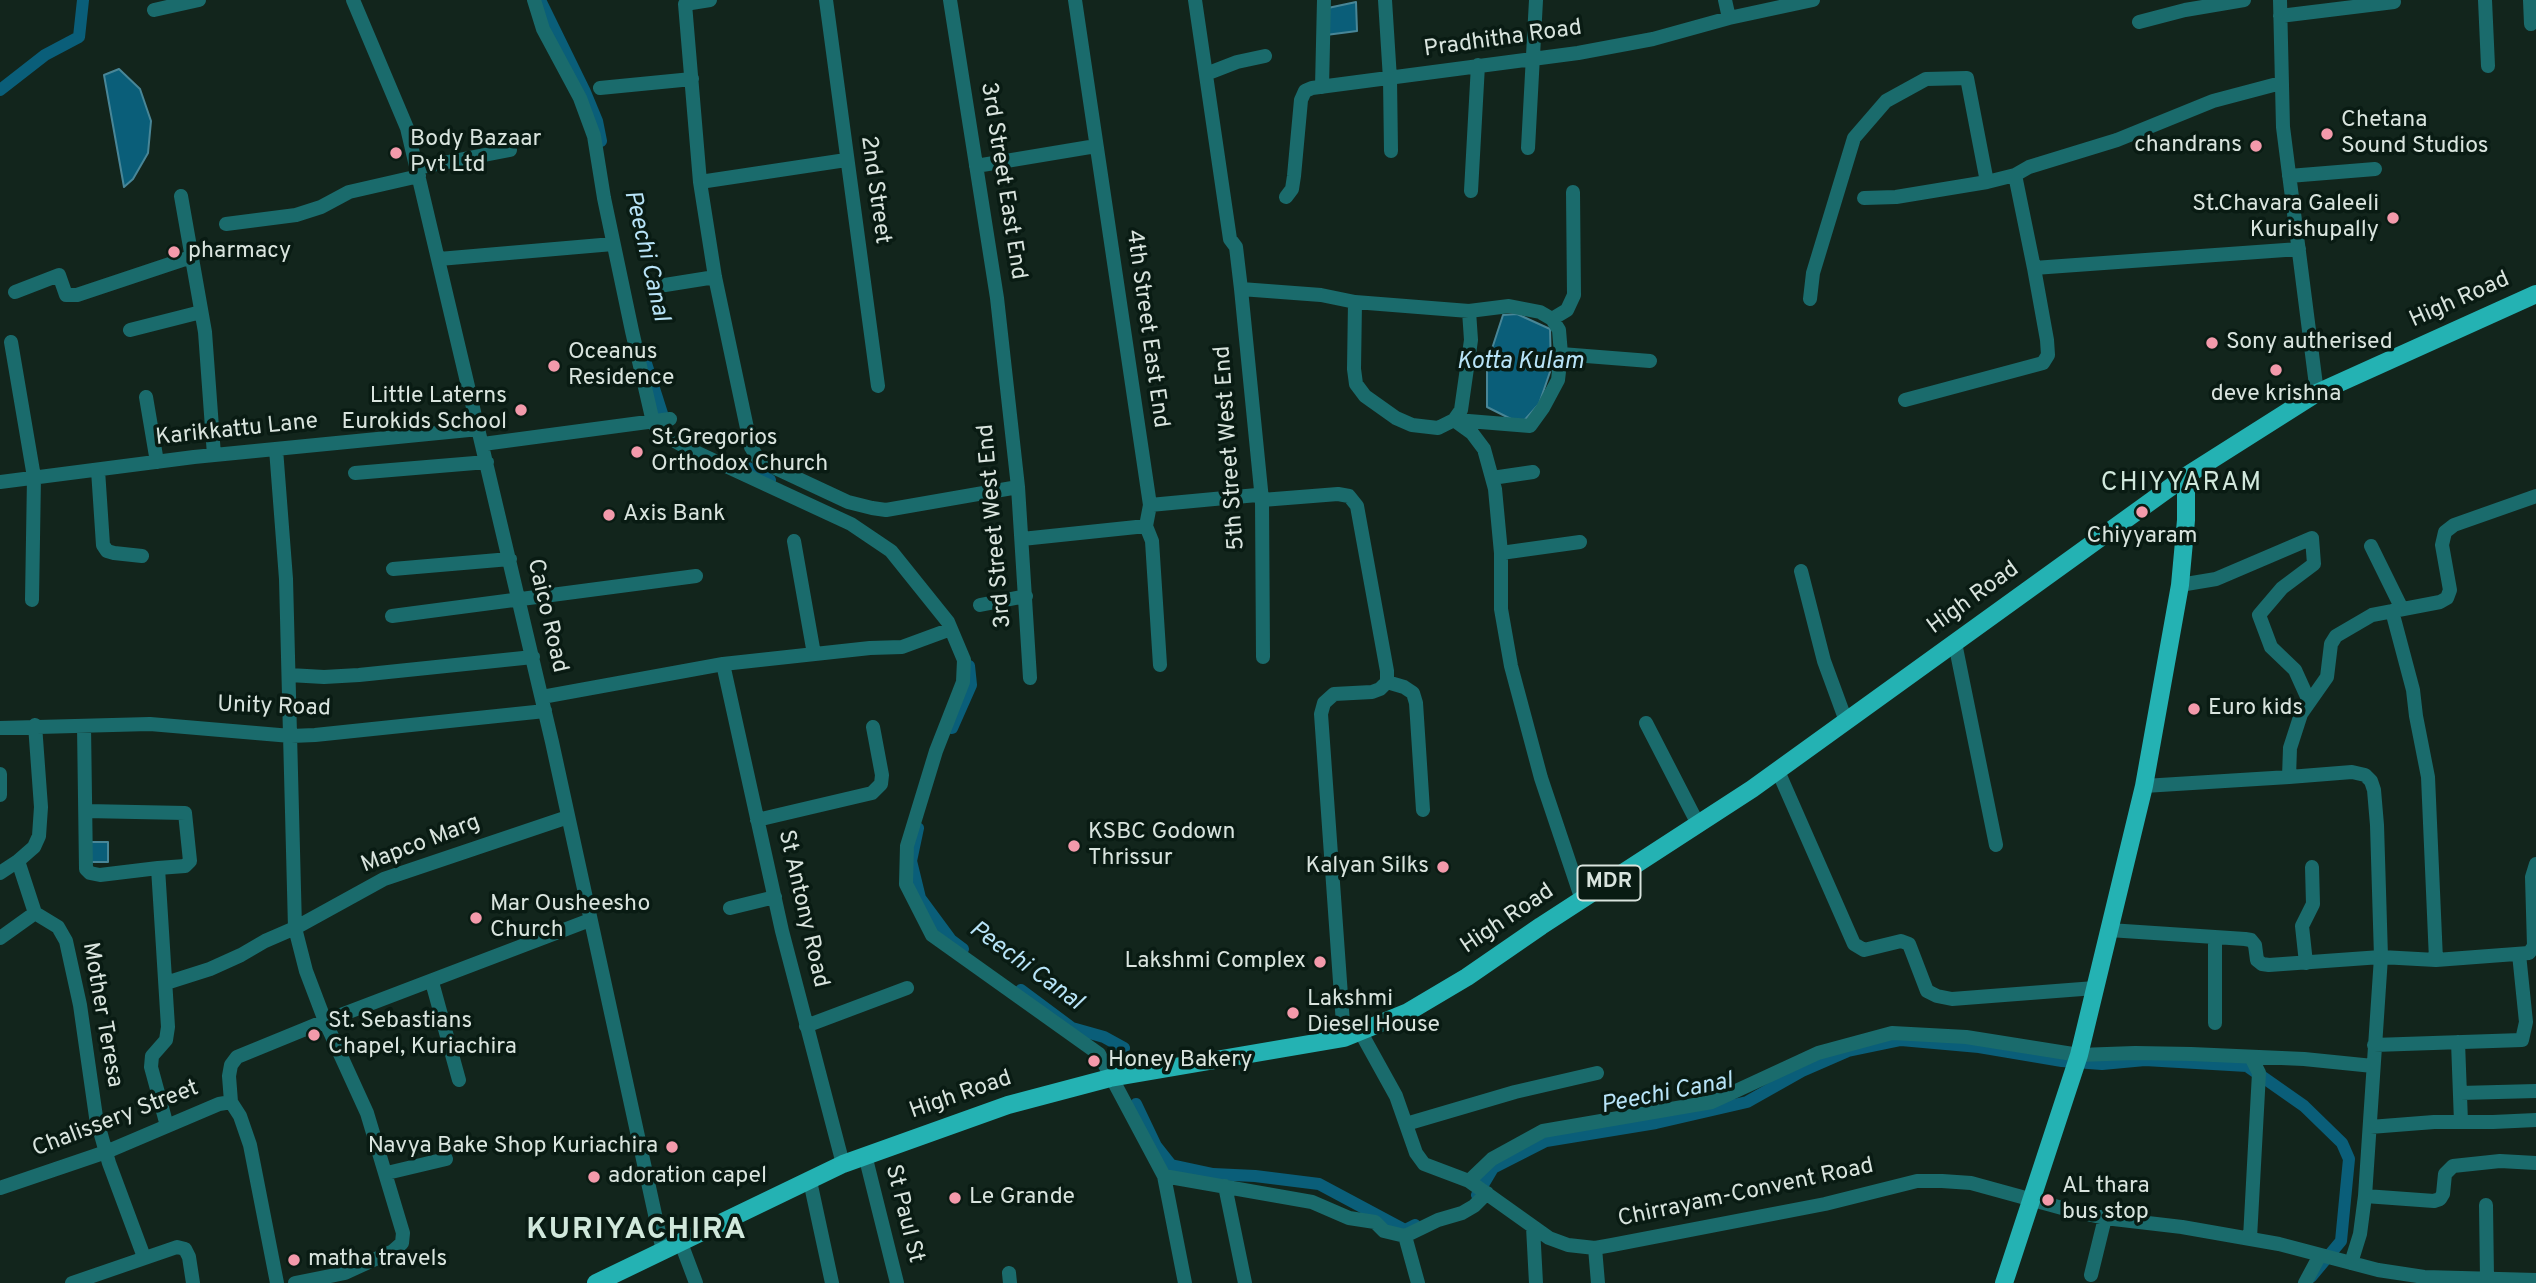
<!DOCTYPE html>
<html>
<head>
<meta charset="utf-8">
<style>
	body { margin:0 }
	canvas { display:block; background:#12251c }
</style>
</head>
<body>
<canvas width="2536" height="1283"></canvas>
<script>
const context = document.querySelector('canvas').getContext('2d');
context.lineJoin = 'round';
function fill(path, color) { context.fillStyle = color; context.fill(path, 'evenodd'); }
const poly = rows => new Path2D(rows.map(r => 'M' + r).join(''));
function stroke(path, color, width, dash) { context.strokeStyle = color; context.lineWidth = width; context.lineCap = dash ? 'butt' : 'round'; context.setLineDash(dash || []); context.stroke(path); }
function label(font, color, halo, rows, align = 'center') {
  context.font = font + ' Overpass,sans-serif'; context.lineWidth = 7; context.setLineDash([]); context.textBaseline = 'middle'; context.strokeStyle = halo; context.fillStyle = color; for (const [text, x, y, turn = 0] of rows) {
    context.save(); context.translate(x, y); context.rotate((+turn || 0) * Math.PI / 180); context.textAlign = isNaN(turn) ? turn : align; if (halo) context.strokeText(text, 0, 0); context.fillText(text, 0, 0); context.restore();
  }
}
const water = poly([
	[1356,2,1357,31,1326,35,1328,8,1356,2],
	[119,69,140,89,151,121,148,153,133,179,124,187,104,75,119,69],
	[1517,314,1550,329,1551,369,1539,404,1521,424,1487,407,1487,364,1503,315,1517,314],
	[88,842,108,842,108,862,89,862,88,842]
]);
fill(water, '#0a5e79');
stroke(water, '#488697', 2);
stroke(poly([
	[540,0,585,92,597,121,601,141],
	[0,90,45,55,79,37,83,0],
	[645,360,666,426],
	[730,462,754,470,770,480],
	[952,728,971,685,969,666],
	[918,828,911,861,920,898,951,940,963,949],
	[1021,990,1072,1028,1104,1037,1124,1048],
	[1136,1104,1156,1146,1171,1165,1213,1174,1255,1176,1319,1184,1405,1230,1415,1225],
	[1477,1195,1493,1168,1546,1141,1656,1123,1747,1102,1802,1071,1848,1051,1901,1040,1979,1047,2062,1061,2102,1064,2145,1060,2247,1066,2304,1106,2342,1143,2349,1159,2341,1241,2311,1277]
]), '#0a5e79', 12);
stroke(poly([
	[353,0,407,128,552,742,663,1251],
	[534,0,543,29,580,98,594,136,604,198,632,331,653,422,659,432,687,448,851,524,891,551,948,622,964,660,963,682,936,751,907,846,906,884,932,935,1099,1054,1164,1176,1185,1283],
	[826,0,878,386],
	[950,0,997,298,1018,487,1030,678],
	[1075,0,1150,505,1146,526,1152,541,1160,665],
	[1195,0,1230,239,1236,247,1241,289,1262,500,1263,657],
	[1385,0,1390,79,1391,151],
	[1725,0,1729,18],
	[2280,0,2283,127,2317,393],
	[2485,0,2488,66],
	[2530,0,2531,24],
	[154,10,199,0],
	[2280,16,2394,2],
	[2139,22,2185,10,2244,0],
	[1206,74,1237,62,1265,56],
	[2281,83,2213,101,2117,140,2029,167,2015,175,2034,268,2299,249],
	[1322,87,1324,0],
	[600,88,692,79],
	[1528,148,1536,0],
	[846,160,700,182,715,277,751,447,759,460,773,467,848,502,872,508,886,510,1018,487],
	[976,166,1096,146],
	[417,168,510,150],
	[2289,176,2375,169],
	[700,182,685,4,710,0],
	[1471,191,1478,65],
	[181,196,205,332,214,455],
	[1286,197,1292,189,1294,176,1301,100,1305,91,1312,88,1578,53,1653,39,1729,18,1813,0],
	[1864,198,1896,197,1987,182,2015,175],
	[226,224,296,215,321,207,349,192,419,176],
	[439,259,613,244],
	[665,285,715,277],
	[1241,289,1321,295,1355,302,1354,369,1356,384,1365,396,1396,418,1412,425,1438,428,1454,420,1461,410,1471,340,1469,311,1355,302],
	[15,292,59,275,66,295,77,295,191,257],
	[1810,299,1813,273,1854,138,1886,101,1926,79,1967,78,1987,182],
	[1552,319,1567,310,1574,295,1573,192],
	[130,330,201,312],
	[11,342,34,477,32,600],
	[1561,354,1650,361],
	[146,397,157,462],
	[1905,400,2043,363,2048,355,2047,340,2034,268],
	[1454,420,1472,433,1484,449,1495,489,1501,553,1501,609,1511,666,1541,778,1582,900],
	[1456,420,1530,426,1543,408,1558,380,1561,354,1559,330,1552,319,1540,312,1509,306,1469,311],
	[483,444,670,419],
	[276,449,286,579,295,928,306,971,325,1021,590,920],
	[98,470,103,545,107,551,114,553,142,556],
	[355,473,487,462],
	[1492,478,1533,472],
	[0,482,194,457,479,429],
	[1150,505,1257,495,1262,500,1338,494,1349,496,1357,506,1387,671,1387,682,1380,689,1372,692,1334,694,1324,703,1321,714,1344,1038],
	[1022,539,1146,526],
	[794,541,814,654],
	[2371,546,2402,609],
	[1501,553,1580,542],
	[393,569,510,559],
	[1801,571,1824,661,1846,721],
	[2180,585,2216,579,2312,538,2314,564,2282,588,2259,615,2271,647,2295,670,2309,701],
	[980,605,1026,596],
	[2392,611,2413,690,2416,716,2428,777,2436,960],
	[392,616,696,576],
	[1955,643,1996,845],
	[723,664,782,931,843,1164],
	[289,675,324,677,359,675,533,657],
	[1387,682,1404,687,1413,693,1416,703,1423,810],
	[542,697,723,664,870,648,902,647,951,629],
	[1646,723,1698,824],
	[84,726,86,869,90,873,100,875,158,868,168,1027,166,1040,152,1056,151,1067,167,1126],
	[0,728,150,724,291,736,315,735,545,711],
	[1778,771,1854,944,1864,950,1901,941,1909,944,1927,991,1937,996,1952,999,2095,988],
	[0,774,0,795],
	[2289,777,2352,772,2365,775,2371,781,2374,790,2377,825,2381,957,2436,960,2529,953,2534,946,2532,877,2536,864],
	[2144,786,2289,777,2290,748,2301,714,2327,677,2331,644,2336,636,2372,615,2440,602,2447,598,2450,590,2442,545,2445,532,2454,525,2536,496],
	[86,811,185,813,190,861,185,866,158,868],
	[757,820,872,793,881,784,882,775,873,727],
	[18,861,34,847,39,836,41,807,35,725],
	[0,873,18,861,35,913,0,938],
	[730,908,775,897],
	[35,913,58,927,66,941,80,1005,96,1117,109,1163,144,1257],
	[2109,930,2245,939,2251,940,2255,945,2257,960,2262,964,2269,965,2381,957,2365,1196,2360,1234,2351,1263],
	[2215,937,2215,1023],
	[2306,963,2302,926,2313,904,2312,867],
	[432,982,459,1080],
	[166,983,210,969,241,955,265,941,295,928,384,879,568,817],
	[806,1026,907,988],
	[1360,1031,1396,1096,1416,1153,1424,1164,1469,1181,1549,1238,1568,1245,1595,1248,1612,1245,1825,1204,1917,1181,1942,1181,1971,1183,2073,1211,2105,1218,2182,1227,2279,1244,2378,1270,2424,1277,2536,1280],
	[2458,1042,2461,1122],
	[2374,1045,2522,1040,2526,1022,2519,954],
	[2460,1093,2536,1091],
	[1406,1124,1515,1092,1597,1073],
	[2370,1127,2434,1122,2493,1122,2536,1120],
	[865,1155,897,1283],
	[387,1173,446,1159],
	[1164,1176,1312,1202,1349,1218,1375,1222,1384,1231,1405,1236,1418,1283],
	[810,1181,832,1283],
	[1469,1181,1492,1159,1543,1131,1712,1102,1818,1053,1892,1033,1966,1037,2079,1055,2135,1053,2191,1054,2304,1059,2373,1066],
	[1225,1186,1245,1283],
	[0,1188,106,1152,219,1104,231,1102],
	[2365,1196,2434,1201,2440,1199,2443,1194,2445,1174,2453,1166,2500,1161,2536,1163],
	[2486,1205,2487,1278],
	[1533,1227,1536,1283],
	[1405,1236,1438,1220,1462,1213,1474,1206,1487,1193],
	[2250,1238,2259,1073,2251,1057],
	[681,1243,696,1283],
	[1595,1248,1598,1283],
	[1009,1273,1010,1283],
	[2091,1275,2105,1218],
	[72,1283,177,1247,185,1249,189,1257,193,1283],
	[277,1283,250,1145,240,1116,231,1102,229,1076,231,1065,237,1057,325,1021,367,1113,403,1233,402,1243,393,1251,345,1273,295,1283],
	[2305,1283,2320,1255]
]), '#1a6b6c', 14);
stroke(poly([
	[596,1283,843,1164,1008,1105,1110,1078,1344,1038,1408,1012,1467,977,1541,926,1752,789,2186,476,2317,393,2536,294],
	[2004,1283,2079,1055,2144,786,2180,585,2186,520,2186,476]
]), '#24b2b3', 18);
for (const [x, y, r, color] of [
	[2327,134,7,"#f39aab"],
	[2256,146,7,"#f39aab"],
	[396,153,7,"#f39aab"],
	[2393,218,7,"#f39aab"],
	[174,252,7,"#f39aab"],
	[2212,343,7,"#f39aab"],
	[554,366,7,"#f39aab"],
	[2276,370,7,"#f39aab"],
	[521,410,7,"#f39aab"],
	[637,452,7,"#f39aab"],
	[2142,512,7,"#f39aab"],
	[609,515,7,"#f39aab"],
	[2194,709,7,"#f39aab"],
	[1074,846,7,"#f39aab"],
	[1443,867,7,"#f39aab"],
	[476,918,7,"#f39aab"],
	[1320,962,7,"#f39aab"],
	[1293,1013,7,"#f39aab"],
	[314,1035,7,"#f39aab"],
	[1094,1061,7,"#f39aab"],
	[672,1147,7,"#f39aab"],
	[594,1177,7,"#f39aab"],
	[955,1198,7,"#f39aab"],
	[2048,1200,7,"#f39aab"],
	[294,1260,7,"#f39aab"]
]) { const dot = new Path2D(); dot.arc(x, y, r, 0, 2 * Math.PI); context.fillStyle = color; context.fill(dot); stroke(dot, '#091b13', 2.5); }
for (const [x, y, w] of [
	[1609,883,63]
]) { const box = new Path2D(); box.roundRect(x - w / 2, y - 17.5, w, 35, 5); context.fillStyle = '#091b13'; context.fill(box); stroke(box, '#d9e4de', 2); }
label('bold 21px', '#d9e4de', null, [
	["MDR",1609,883]
]);
label('23px', '#d9e4de', '#091b13', [
	["Pradhitha Road",1503,40,-8],
	["3rd Street East End",1002,181,81],
	["2nd Street",874,190,82],
	["High Road",2460,301,-24],
	["4th Street East End",1146,329,82],
	["Karikkattu Lane",237,431,-6],
	["5th Street West End",1231,448,-94],
	["3rd Street West End",996,526,-95],
	["High Road",1974,599,-36],
	["Caico Road",546,616,77],
	["Unity Road",274,708,2],
	["Mapco Marg",421,845,-21],
	["St Antony Road",802,909,77],
	["High Road",1508,920,-34],
	["Mother Teresa",101,1015,80],
	["High Road",961,1096,-19],
	["Chalissery Street",116,1120,-21],
	["Chirrayam-Convent Road",1746,1194,-12],
	["St Paul St",903,1214,76]
]);
label('23px', '#d9e4de', '#091b13', [
	["Chetana",2341,121],
	["Sound Studios",2341,147],
	["Body Bazaar",410,140],
	["Pvt Ltd",410,166],
	["chandrans",2242,146,"right"],
	["St.Chavara Galeeli",2379,205,"right"],
	["Kurishupally",2379,231,"right"],
	["pharmacy",188,252],
	["Sony autherised",2226,343],
	["Oceanus",568,353],
	["Residence",568,379],
	["deve krishna",2276,395,"center"],
	["Little Laterns",507,397,"right"],
	["Eurokids School",507,423,"right"],
	["St.Gregorios",651,439],
	["Orthodox Church",651,465],
	["Axis Bank",623,515],
	["Chiyyaram",2142,537,"center"],
	["Euro kids",2208,709],
	["KSBC Godown",1088,833],
	["Thrissur",1088,859],
	["Kalyan Silks",1429,867,"right"],
	["Mar Ousheesho",490,905],
	["Church",490,931],
	["Lakshmi Complex",1306,962,"right"],
	["Lakshmi",1307,1000],
	["Diesel House",1307,1026],
	["St. Sebastians",328,1022],
	["Chapel, Kuriachira",328,1048],
	["Honey Bakery",1108,1061],
	["Navya Bake Shop Kuriachira",658,1147,"right"],
	["adoration capel",608,1177],
	["AL thara",2062,1187],
	["bus stop",2062,1213],
	["Le Grande",969,1198],
	["matha travels",308,1260]
], 'left');
label('italic 24px', '#b8e4f8', '#091b13', [
	["Peechi Canal",645,256,77],
	["Kotta Kulam",1520,363],
	["Peechi Canal",1025,967,36],
	["Peechi Canal",1667,1095,-11]
]);
context.letterSpacing = '2px';
label('26px', '#d1e8dc', '#091b13', [
	["CHIYYARAM",2182,485]
]);
context.letterSpacing = '0px';
context.letterSpacing = '2px';
label('bold 30px', '#d1e8dc', '#091b13', [
	["KURIYACHIRA",637,1232]
]);
context.letterSpacing = '0px';
</script>
</body>
</html>
